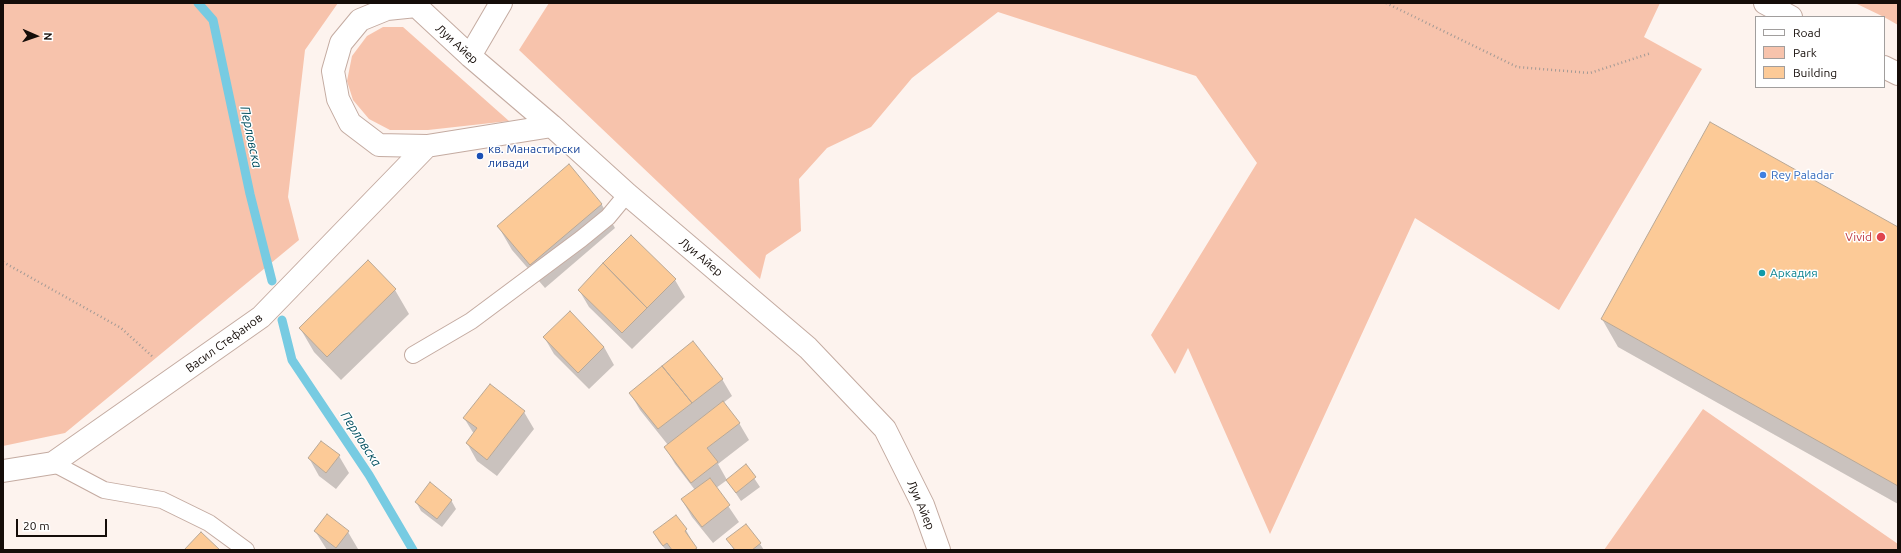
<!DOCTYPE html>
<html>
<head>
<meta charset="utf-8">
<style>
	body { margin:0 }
	#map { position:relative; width:1901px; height:553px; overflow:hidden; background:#fdf3ee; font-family:Ubuntu,sans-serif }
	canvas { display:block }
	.frame { position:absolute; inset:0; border:4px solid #150d09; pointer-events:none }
	.legend { position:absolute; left:1755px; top:16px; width:130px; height:72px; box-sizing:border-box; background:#fff; border:1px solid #a19e9d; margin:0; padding:5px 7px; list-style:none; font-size:12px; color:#150d09 }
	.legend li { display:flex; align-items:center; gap:8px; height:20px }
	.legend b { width:20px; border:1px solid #a19e9d }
	.north { position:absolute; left:16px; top:16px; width:40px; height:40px; -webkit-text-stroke:3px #fff; paint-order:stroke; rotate:92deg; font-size:11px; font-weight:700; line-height:16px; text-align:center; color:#150d09 }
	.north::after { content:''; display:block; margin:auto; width:14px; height:18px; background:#150d09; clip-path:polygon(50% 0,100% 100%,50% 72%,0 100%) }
	.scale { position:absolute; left:16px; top:519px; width:91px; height:18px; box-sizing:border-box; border:2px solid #150d09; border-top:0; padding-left:5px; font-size:12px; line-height:14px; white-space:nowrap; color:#150d09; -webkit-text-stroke:3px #fff; paint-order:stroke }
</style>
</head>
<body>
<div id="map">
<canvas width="1901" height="553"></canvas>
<div class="frame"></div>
<ul class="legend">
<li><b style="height:5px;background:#fff"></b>Road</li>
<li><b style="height:11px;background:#f7c3ac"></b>Park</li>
<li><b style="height:11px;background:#fcca97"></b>Building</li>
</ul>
<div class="north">N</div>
<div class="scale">20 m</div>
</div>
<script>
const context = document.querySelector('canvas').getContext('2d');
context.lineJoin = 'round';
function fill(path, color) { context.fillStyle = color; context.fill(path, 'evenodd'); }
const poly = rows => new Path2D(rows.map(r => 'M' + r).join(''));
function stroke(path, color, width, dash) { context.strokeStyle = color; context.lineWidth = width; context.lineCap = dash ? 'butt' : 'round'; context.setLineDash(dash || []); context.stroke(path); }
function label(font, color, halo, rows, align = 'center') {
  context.font = font + ' Ubuntu,sans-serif'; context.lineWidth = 3; context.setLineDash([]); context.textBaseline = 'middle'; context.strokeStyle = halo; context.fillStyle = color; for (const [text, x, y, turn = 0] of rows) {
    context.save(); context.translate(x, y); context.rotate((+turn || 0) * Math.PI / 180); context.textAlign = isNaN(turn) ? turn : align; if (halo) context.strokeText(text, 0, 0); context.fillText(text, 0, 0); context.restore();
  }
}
fill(poly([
	[3,3,338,3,305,50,288,197,299,240,65,433,3,446],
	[549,3,1660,3,1644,37,1702,69,1559,310,1415,218,1270,534,1188,348,1175,374,1151,335,1257,163,1196,76,998,12,912,78,871,127,827,148,799,179,801,231,766,255,760,279,519,50],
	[1855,3,1898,3,1898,25,1884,17],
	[383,27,403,27,509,121,428,130,390,130,369,119,353,100,347,81,352,56,367,36],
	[1703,409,1898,544,1898,550,1604,550]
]), '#f7c3ac');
fill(poly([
	[569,166,602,205,615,228,545,288,512,250,498,226],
	[1898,229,1898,504,1618,347,1602,319],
	[368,262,395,290,409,314,341,380,314,352,300,328],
	[675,280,685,297,632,349,589,307,579,290],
	[570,312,604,347,614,365,589,389,554,354,544,337],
	[722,379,732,396,723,403,739,423,749,440,718,464,727,480,716,488,739,522,713,543,692,517,682,500,695,490,675,464,665,447,668,445,640,410,630,393],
	[524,412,534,429,497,476,477,461,467,443,474,434,464,418],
	[339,456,349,473,336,489,319,476,309,458],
	[746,466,760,487,741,501,727,480],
	[451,500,456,509,442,527,421,511,416,502],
	[676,516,686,530,691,539,690,540,697,550,666,550,659,542,654,533],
	[746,525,760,544,764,550,734,550,728,539],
	[315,531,348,532,358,549,327,550]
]), '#0003');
stroke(poly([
	[198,3,213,20,250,194,272,281],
	[282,320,292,360,369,475,413,550]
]), '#77cbe2', 9);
const building = poly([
	[1710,122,1898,227,1898,486,1601,319,1710,122],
	[569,164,602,204,530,265,497,226,569,164],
	[631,235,676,279,647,308,603,263,631,235],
	[368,260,396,289,327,357,299,328,368,260],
	[603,263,647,308,622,333,578,290,603,263],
	[570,311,604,347,578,373,543,337,570,311],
	[693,341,723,379,692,403,662,366,693,341],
	[662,366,692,403,658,429,629,393,662,366],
	[490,384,525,411,487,460,466,443,477,428,463,418,490,384],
	[723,401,740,423,707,448,718,462,691,483,664,447,723,401],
	[321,441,340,455,326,473,308,458,321,441],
	[746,464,756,477,736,493,726,480,746,464],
	[710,478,730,505,702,527,681,499,710,478],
	[430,482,452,500,437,519,415,502,430,482],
	[327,514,349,531,336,548,314,531,327,514],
	[676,515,687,529,685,531,697,548,694,550,672,550,667,543,663,546,653,532,676,515],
	[746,524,761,543,752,550,735,550,726,539,746,524],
	[201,532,220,550,184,550,201,532]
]);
fill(building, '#fcca97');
stroke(building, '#b9a896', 1);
const service = poly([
	[413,355,471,321,581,239,608,217,627,194],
	[53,463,104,490,162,500,209,523,246,550]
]);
const minor = poly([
	[413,3,470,56,552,126,627,194,808,348,885,429,923,505,939,550],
	[1765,3,1791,17],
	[416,6,387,9,360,20,341,43,333,71,338,99,350,123,379,145,427,146,552,126],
	[470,56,501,3],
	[1884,67,1898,74],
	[3,471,53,463,261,317,427,146]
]);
stroke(service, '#c4aba1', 18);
stroke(minor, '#c4aba1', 24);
stroke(poly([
	[1386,3,1517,67,1590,73,1651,53],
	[3,262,121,328,154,358]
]), '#a39a95', 2.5, [1, 3]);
stroke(service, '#fff', 16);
stroke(minor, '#fff', 22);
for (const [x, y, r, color] of [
	[480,156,4,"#1a4fb4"],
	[1763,175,4,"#3f7fe0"],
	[1881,237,5,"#e0444e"],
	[1762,273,4,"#0f9aa8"]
]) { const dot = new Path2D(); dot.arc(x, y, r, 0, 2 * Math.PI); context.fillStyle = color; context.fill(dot); stroke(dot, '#fff', 1.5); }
label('12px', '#150d09', '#fff', [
	["Луи Айер",457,44,42],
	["Луи Айер",701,257,40],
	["Васил Стефанов",224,343,-36],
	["Луи Айер",921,505,67]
]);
label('12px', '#164399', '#fff', [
	["кв. Манастирски",488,149],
	["ливади",488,163]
], 'left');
label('12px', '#366cbe', '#fff', [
	["Rey Paladar",1771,175]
], 'left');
label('12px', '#be3a42', '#fff', [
	["Vivid",1872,237]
], 'right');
label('12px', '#0d838f', '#fff', [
	["Аркадия",1770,273]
], 'left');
label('italic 13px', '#004e5e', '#fff', [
	["Перловска",251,137,78],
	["Перловска",361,439,57]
]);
</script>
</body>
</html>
